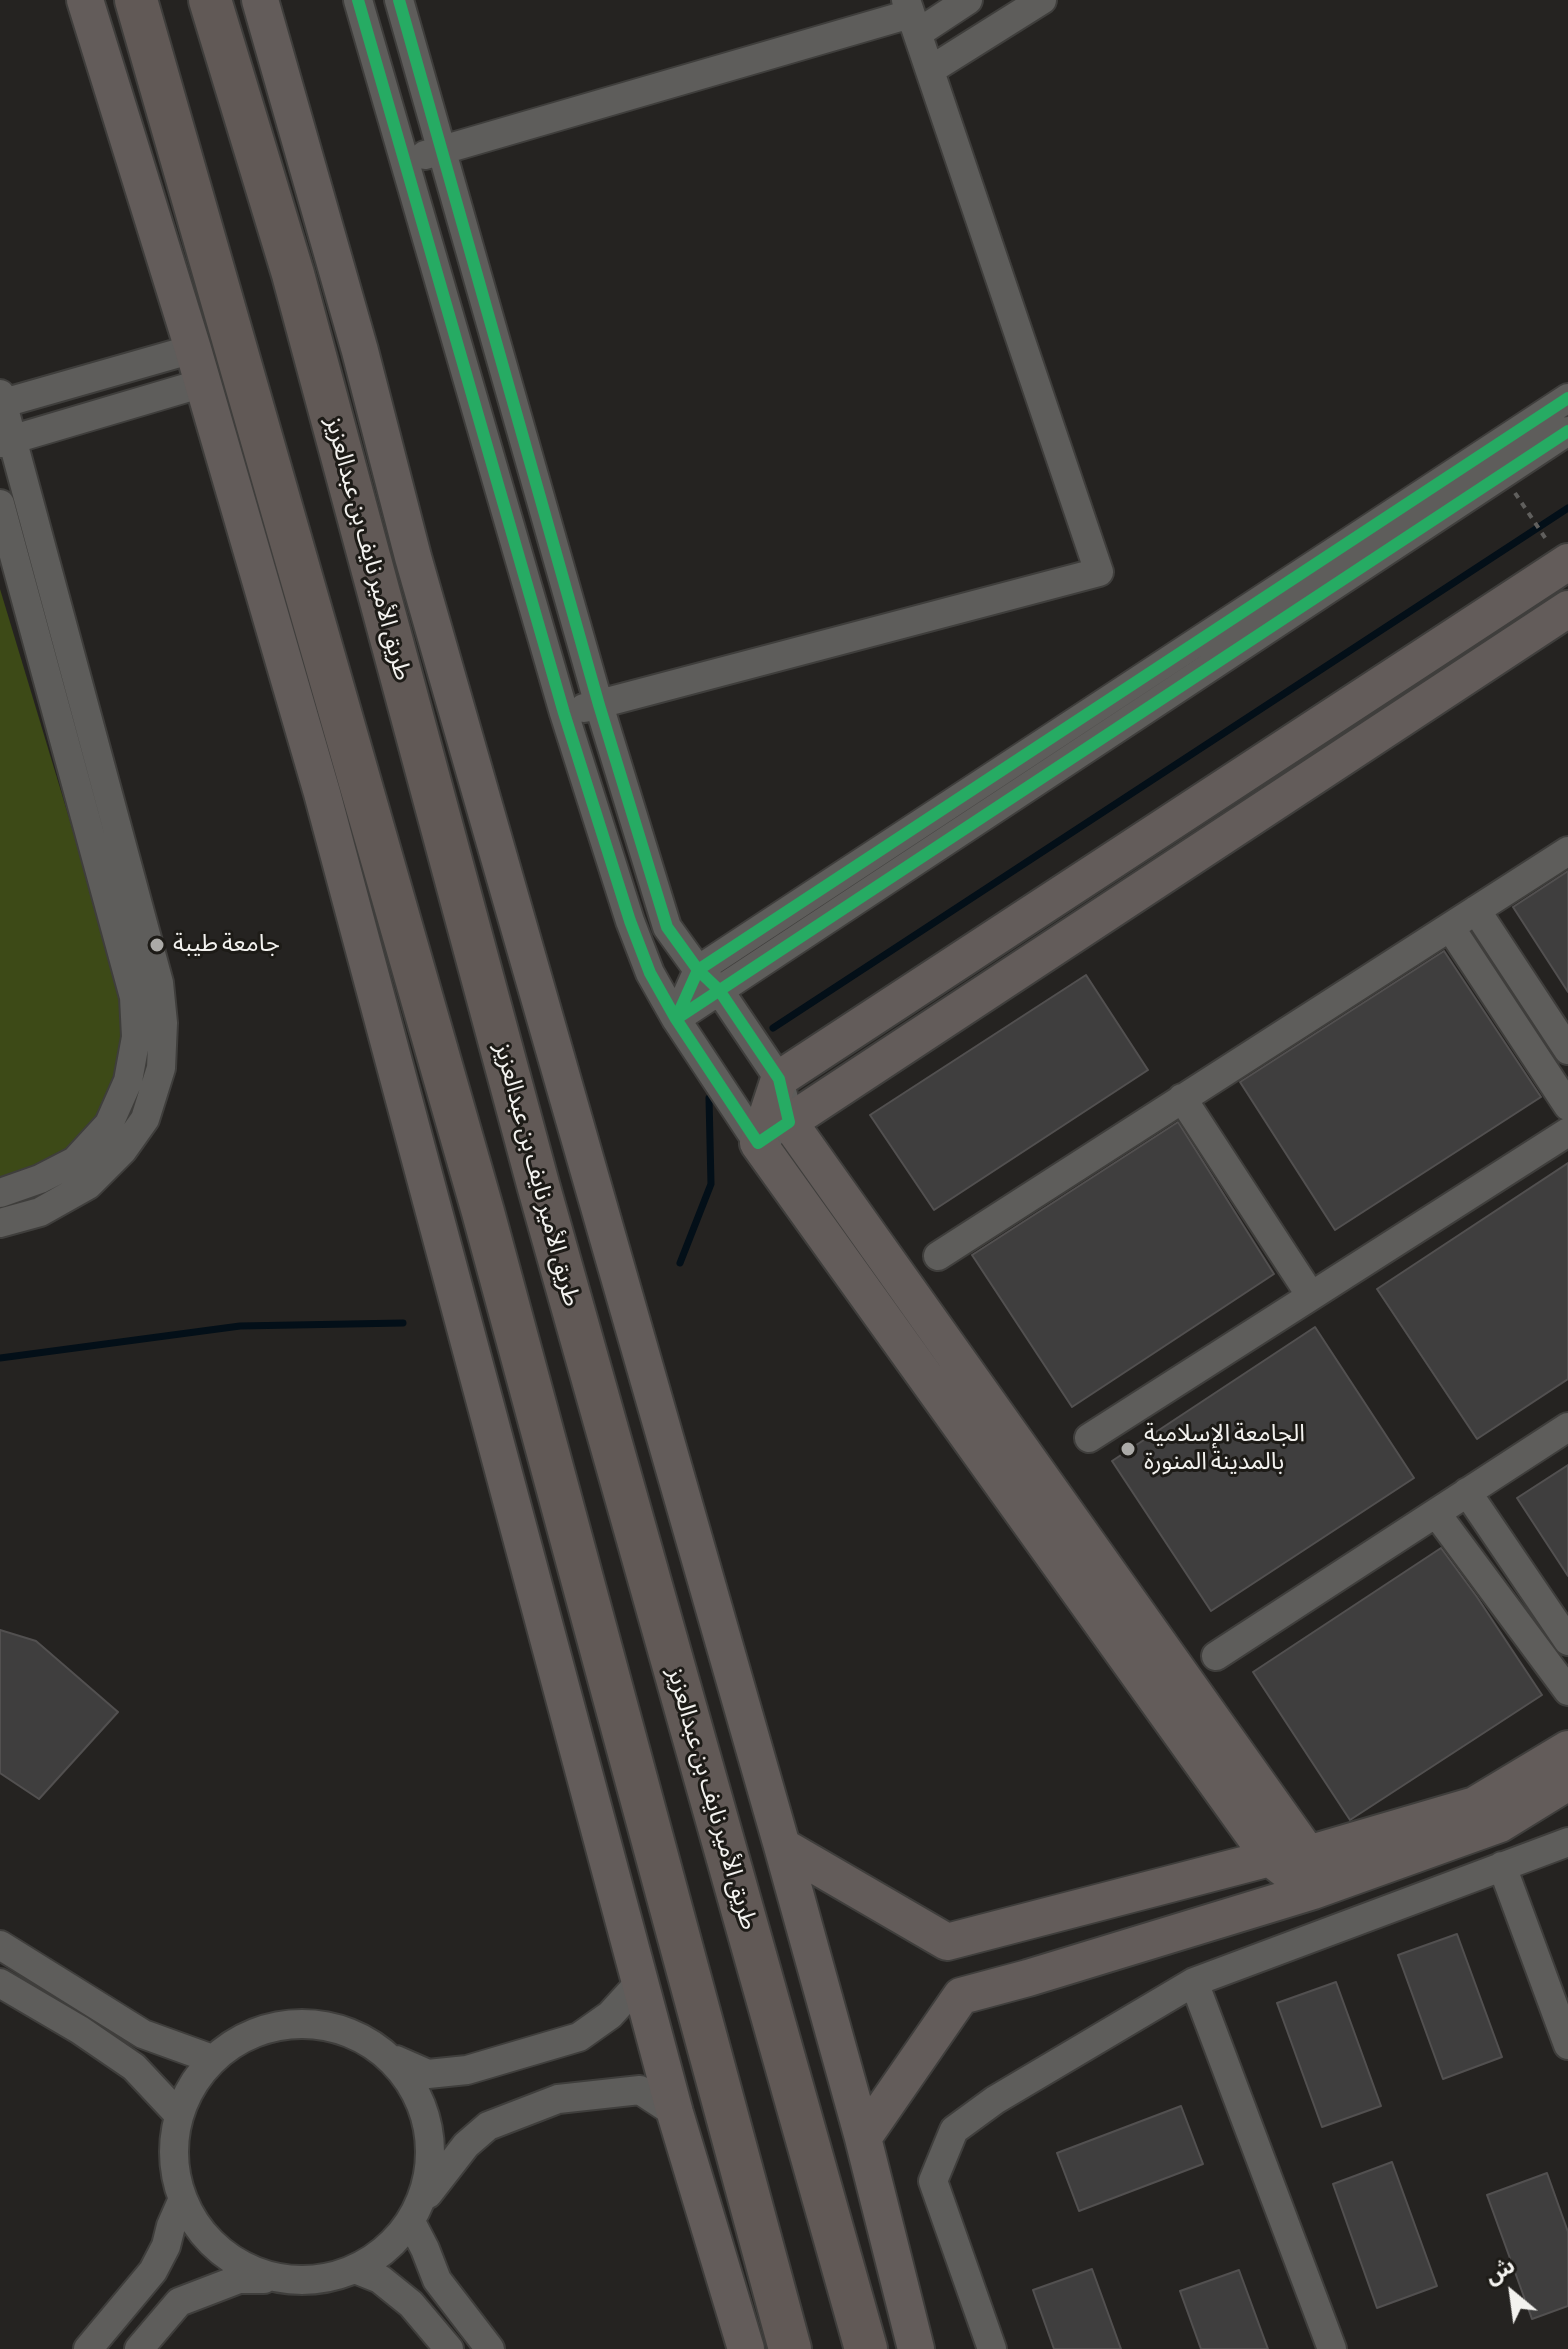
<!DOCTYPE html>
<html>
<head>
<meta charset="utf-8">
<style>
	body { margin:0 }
	#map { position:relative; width:1568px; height:2349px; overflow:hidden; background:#252321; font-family:"Sofia Sans Condensed","Noto Sans Arabic",sans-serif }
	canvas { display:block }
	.north { position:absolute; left:1472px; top:2253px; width:80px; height:80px; -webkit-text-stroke:6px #1d1b17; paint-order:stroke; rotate:331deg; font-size:22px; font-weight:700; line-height:32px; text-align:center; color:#f3f2ef }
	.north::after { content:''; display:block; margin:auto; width:28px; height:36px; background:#f3f2ef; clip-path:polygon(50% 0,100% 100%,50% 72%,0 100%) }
</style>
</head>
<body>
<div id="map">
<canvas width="1568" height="2349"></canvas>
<div class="north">ش</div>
</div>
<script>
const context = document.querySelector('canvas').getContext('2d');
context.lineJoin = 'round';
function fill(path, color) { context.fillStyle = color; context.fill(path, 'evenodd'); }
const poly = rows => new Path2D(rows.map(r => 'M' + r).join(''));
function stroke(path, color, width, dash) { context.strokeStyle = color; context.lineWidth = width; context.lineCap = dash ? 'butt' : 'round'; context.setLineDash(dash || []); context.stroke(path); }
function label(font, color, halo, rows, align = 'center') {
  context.font = font + ' "Sofia Sans Condensed","Noto Sans Arabic",sans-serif'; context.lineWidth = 6; context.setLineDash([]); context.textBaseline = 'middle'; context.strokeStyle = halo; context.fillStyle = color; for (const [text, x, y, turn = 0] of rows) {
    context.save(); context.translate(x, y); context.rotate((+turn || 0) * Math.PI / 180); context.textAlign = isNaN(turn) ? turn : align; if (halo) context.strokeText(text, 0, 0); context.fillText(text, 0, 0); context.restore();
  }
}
fill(poly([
	[0,589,124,1000,126,1037,120,1076,96,1123,75,1152,0,1180]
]), '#3d4a17');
stroke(poly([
	[773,1028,1568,508],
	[680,1263,711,1184,709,1098],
	[0,1358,240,1326,403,1323]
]), '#030f18', 7);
const building = poly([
	[1568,871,1568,992,1513,907,1568,871],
	[1444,951,1541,1097,1335,1230,1240,1082,1444,951],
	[1086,975,1148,1070,934,1210,870,1115,1086,975],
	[1178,1122,1274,1274,1072,1407,972,1255,1178,1122],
	[1568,1163,1568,1379,1477,1439,1377,1289,1568,1163],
	[1315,1327,1414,1478,1211,1611,1112,1461,1315,1327],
	[1568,1465,1568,1576,1517,1498,1568,1465],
	[1441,1548,1477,1597,1542,1695,1350,1820,1253,1672,1441,1548],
	[0,1630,36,1641,118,1712,39,1799,0,1773,0,1630],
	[1457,1934,1502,2057,1443,2079,1398,1955,1457,1934],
	[1336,1982,1381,2106,1322,2127,1277,2003,1336,1982],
	[1181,2106,1203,2164,1079,2211,1057,2153,1181,2106],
	[1392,2162,1437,2286,1377,2308,1333,2184,1392,2162],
	[1547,2173,1568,2232,1568,2306,1532,2319,1487,2195,1547,2173],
	[1092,2269,1121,2349,1054,2349,1033,2290,1092,2269],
	[1239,2270,1268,2349,1201,2349,1180,2291,1239,2270]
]);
fill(building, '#3f3e3e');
stroke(building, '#525050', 2);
const minor = poly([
	[358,0,564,713,630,921,650,973,676,1019,758,1143,771,1134],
	[399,0,599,705,667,927,698,970,719,990,779,1079,784,1099],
	[918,33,968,0],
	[932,69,1042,0],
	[425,155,910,14],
	[0,394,159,983,163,1023,161,1068,145,1119,123,1150,88,1185,40,1212,0,1223],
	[1568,398,698,970,676,1019,1568,431],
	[0,404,193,349],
	[0,443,203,383],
	[0,504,134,997,136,1037,128,1081,109,1124,75,1161,40,1179,0,1193],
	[584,708,1099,572,906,0],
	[1476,910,1568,1050],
	[1450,927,1568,1106],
	[1182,1098,1311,1296],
	[938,1256,1568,851],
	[1089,1438,1568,1132],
	[1467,1492,1568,1641],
	[1436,1513,1568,1691],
	[1216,1656,1568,1427],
	[1502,1866,1568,2045],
	[0,1945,143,2034,212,2059],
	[1194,1982,1332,2349],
	[0,1983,80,2030,134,2067,178,2114],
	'174 2152a128 128 0 1 1 256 0a128 128 0 1 1-256 0Z',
	[396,2060,428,2074,467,2070,579,2037,610,2015,641,1981],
	[428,2194,466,2145,488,2126,558,2099,640,2090,675,2113],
	[411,2222,425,2249,437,2280,490,2349],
	[355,2269,380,2279,411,2304,449,2349],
	[88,2349,153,2271,166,2246,171,2226,182,2201],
	[139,2349,179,2302,239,2279,264,2279],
	[992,2349,933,2181,954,2130,995,2100,1194,1982,1568,1842]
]);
const major = poly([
	[85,0,193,349,322,793,675,2113,746,2349],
	[260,0,360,351,413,557,782,1846,863,2138,916,2349],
	[782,1846,947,1942,1270,1858,1308,1854,1475,1805,1568,1749],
	[1313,1891,1270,1858,758,1143,779,1079,1568,562],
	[1313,1891,1308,1854,789,1122,1568,609],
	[863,2138,961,1996,1028,1978,1313,1891,1500,1824,1568,1782]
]);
const highway = poly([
	[136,0,483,1212,790,2349],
	[210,0,293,274,539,1188,866,2349]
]);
stroke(minor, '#3f3e3c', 32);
stroke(major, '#3f3e3c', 40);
stroke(highway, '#3f3e3c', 46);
stroke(poly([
	[1515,493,1548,542]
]), '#605f5d', 4, [6, 6]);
stroke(minor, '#5e5d5b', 28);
stroke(major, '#635c5a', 36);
stroke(highway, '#615956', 42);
stroke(poly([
	[358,0,564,713,630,921,650,973,676,1019,758,1143,789,1122,779,1079,719,990,698,970,667,927,599,705,399,0],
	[1568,398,698,970,676,1019,1568,431]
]), '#26ab63', 12);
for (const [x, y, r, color] of [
	[157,945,8,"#abaaa7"],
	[1128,1449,8,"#abaaa7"]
]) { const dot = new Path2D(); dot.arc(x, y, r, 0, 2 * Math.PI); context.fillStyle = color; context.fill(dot); stroke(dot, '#1d1b17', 3); }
label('24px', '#f3f2ef', '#1d1b17', [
	["طريق الأمير نايف بن عبدالعزيز",367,549,75],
	["طريق الأمير نايف بن عبدالعزيز",536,1175,75],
	["طريق الأمير نايف بن عبدالعزيز",711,1799,74]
]);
label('24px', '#f3f2ef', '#1d1b17', [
	["جامعة طيبة",173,945],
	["الجامعة الإسلامية",1144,1435],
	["بالمدينة المنورة",1144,1463]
], 'left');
</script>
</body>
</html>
